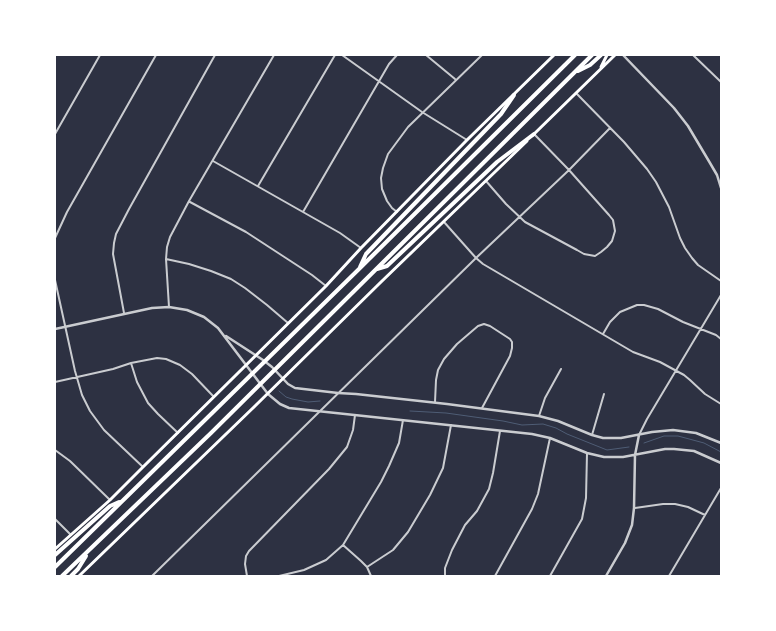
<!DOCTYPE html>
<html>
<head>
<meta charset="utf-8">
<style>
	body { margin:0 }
	#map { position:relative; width:776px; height:631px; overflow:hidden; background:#2d3142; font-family:Arial,sans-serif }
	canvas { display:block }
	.frame { position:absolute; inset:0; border:56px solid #fff; pointer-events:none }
</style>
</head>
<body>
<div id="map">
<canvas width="776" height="631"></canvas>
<div class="frame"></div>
</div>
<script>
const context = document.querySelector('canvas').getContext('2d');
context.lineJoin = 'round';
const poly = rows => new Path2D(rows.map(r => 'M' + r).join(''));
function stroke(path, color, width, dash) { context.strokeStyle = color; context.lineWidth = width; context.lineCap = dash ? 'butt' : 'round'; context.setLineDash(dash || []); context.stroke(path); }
stroke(poly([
	[279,391,286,397,292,399,308,402,320,401],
	[410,411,446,413,503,421,522,425,543,424,556,428,567,434,607,450,629,447],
	[644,443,664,436,678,436,704,443,721,452]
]), '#4f5d75', 1);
stroke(poly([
	[342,55,422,112,467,140],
	[426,55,455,79],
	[693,55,721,82],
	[577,94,624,142,647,169,656,182,669,207,680,238,685,248,692,258,698,265,721,281],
	[55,134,100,55],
	[213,161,340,233,361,248],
	[486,181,506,204,525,222,577,250,584,254,595,256,601,252,607,247,612,241,615,231,613,220,609,215,569,170,534,134],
	[258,186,335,55],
	[190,202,246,232,312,275,326,286],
	[303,212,389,64,397,55],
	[397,212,392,208,387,201,382,189,381,178,383,168,388,154,408,127,482,55],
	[444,222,476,258,483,264,633,352,660,362,684,375,690,380,705,394,721,404],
	[55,238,67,212,156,55],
	[166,259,189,264,211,271,231,279,245,288,267,305,288,323],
	[55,280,75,371,82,395,90,411,104,430,143,467],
	[169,307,166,259,167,247,170,237,189,201,274,55],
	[124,313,113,254,114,243,116,234,129,209,215,55],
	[603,334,610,322,620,312,637,305,644,305,658,309,683,322,716,335,721,339],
	[131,363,137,382,148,403,158,414,178,433],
	[55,382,113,369,131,363,157,358,166,359,180,365,192,374,214,397],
	[435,402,436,380,438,370,444,359,457,344,478,326,484,324,490,326,510,339,512,342,512,348,510,356,482,408],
	[539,416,545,398,561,369],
	[592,435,604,394],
	[639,435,647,419,721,295],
	[55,450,70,461,110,500],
	[635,508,663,504,675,504,688,507,705,515],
	[55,519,71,535],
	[343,545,361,561,367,567,371,576],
	[367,567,393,550,408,532,430,495,443,468,451,425],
	[152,576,476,258,569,170,610,128],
	[247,576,245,564,246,556,249,551,329,469,347,447,353,430,355,415],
	[279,576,304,570,326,560,343,545,381,482,389,466,399,443,403,420],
	[445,576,445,568,452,550,465,525,477,511,489,489,493,473,500,431],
	[495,576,532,509,538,494,550,438],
	[550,576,582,519,586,498,587,453],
	[669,576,721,488]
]), '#caccd0', 2);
stroke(poly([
	[623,55,674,108,688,126,710,163,717,175,721,188],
	[55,329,152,308,169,307,187,310,204,317,218,328,268,394,280,404,289,408,532,434,550,438,587,453,604,457,623,457,665,449,674,449,694,451,721,463],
	[226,336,263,360,272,367,288,384,295,388,338,393,356,394,447,404,539,416,558,421,592,435,603,438,621,438,652,432,673,430,696,433,721,443],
	[606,576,625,543,632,525,634,508,635,455,639,435]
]), '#caccd0', 2.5);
stroke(poly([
	[601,67,607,55],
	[533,135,615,55],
	[55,549,110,500,143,467,326,286,361,248,467,140,554,55],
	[79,576,254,407,381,282,527,141]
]), '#fff', 3);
stroke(poly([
	[578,71,590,65,601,55],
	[360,267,366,254,501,114,514,95],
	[377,269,387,266,497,162,534,134],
	[55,555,110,506,119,502],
	[55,567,358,270,575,55],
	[62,576,211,433,592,55],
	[71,576,78,569,86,556]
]), '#fff', 4);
</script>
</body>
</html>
